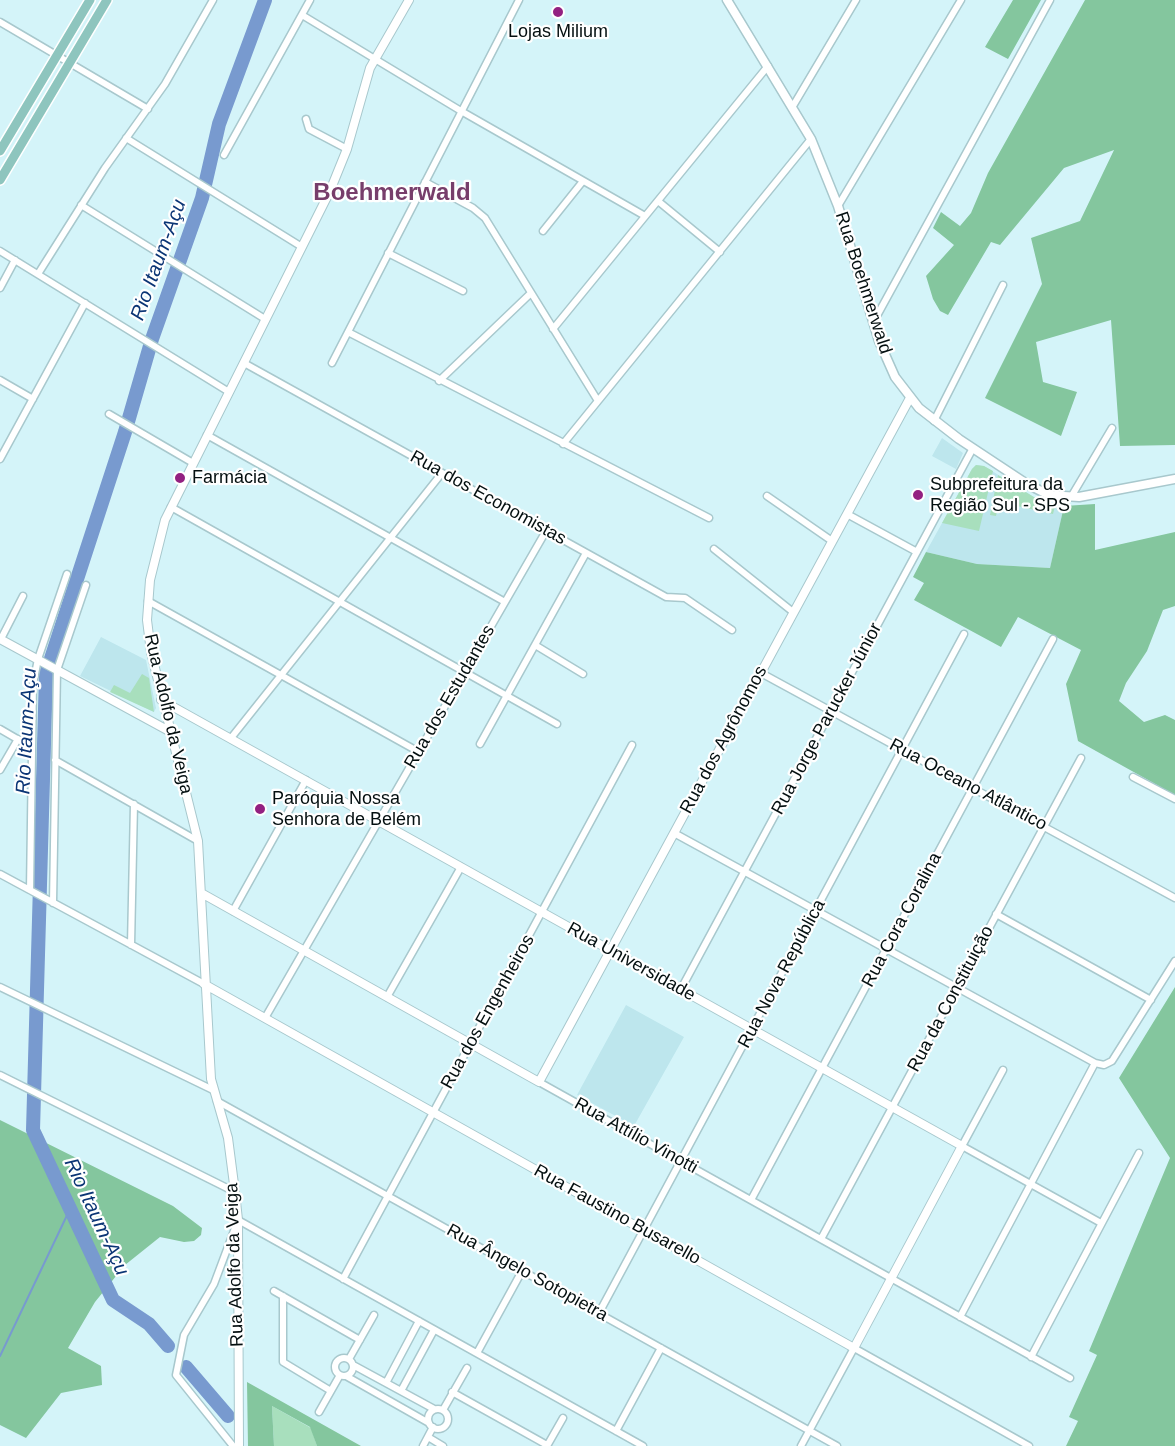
<!DOCTYPE html>
<html>
<head>
<meta charset="utf-8">
<style>
	body { margin:0 }
	canvas { display:block; background:#d4f4f9 }
</style>
</head>
<body>
<canvas width="1175" height="1446"></canvas>
<script>
const context = document.querySelector('canvas').getContext('2d');
context.lineJoin = 'round';
function fill(path, color) { context.fillStyle = color; context.fill(path, 'evenodd'); }
const poly = rows => new Path2D(rows.map(r => 'M' + r).join(''));
function stroke(path, color, width, dash) { context.strokeStyle = color; context.lineWidth = width; context.lineCap = dash ? 'butt' : 'round'; context.setLineDash(dash || []); context.stroke(path); }
function label(font, color, halo, rows, align = 'center') {
  context.font = font + ' Arial,sans-serif'; context.lineWidth = 4.5; context.setLineDash([]); context.textBaseline = 'middle'; context.strokeStyle = halo; context.fillStyle = color; for (const [text, x, y, turn = 0] of rows) {
    context.save(); context.translate(x, y); context.rotate((+turn || 0) * Math.PI / 180); context.textAlign = isNaN(turn) ? turn : align; if (halo) context.strokeText(text, 0, 0); context.fillText(text, 0, 0); context.restore();
  }
}
fill(poly([
	[942,438,963,453,956,469,932,456],
	[976,465,984,466,1042,502,1064,506,1050,568,977,564,926,552,972,469],
	[101,637,146,660,156,708,154,712,80,676],
	[626,1005,684,1037,634,1126,577,1095]
]), '#bde6ed');
fill(poly([
	[976,465,984,466,993,471,979,531,942,523,972,469],
	[998,475,1042,502,1055,506,1053,514,999,502,996,516,990,515],
	[142,674,149,678,154,712,110,692,114,685,130,693],
	[272,1406,311,1428,317,1446,274,1446]
]), '#a8dfbd');
fill(poly([
	[1013,0,1041,0,1008,59,985,47],
	[1085,0,1175,0,1175,445,1120,446,1111,320,1036,342,1043,382,1077,392,1061,436,985,398,1042,284,1031,238,1080,221,1114,150,1064,168,1000,245,991,242,948,315,940,311,933,299,926,276,954,245,933,228,941,212,960,226,971,213,988,173],
	[1095,504,1095,550,1175,532,1175,606,1163,610,1147,651,1126,683,1119,701,1144,722,1165,715,1175,720,1175,795,1078,741,1066,684,1081,650,1018,617,1001,647,914,600,924,583,913,577,926,552,977,564,1050,568,1064,506],
	[1175,987,1175,1446,1066,1446,1078,1421,1069,1417,1097,1355,1089,1351,1170,1158,1119,1078],
	[0,1120,173,1206,202,1228,201,1235,194,1241,184,1242,160,1237,125,1265,95,1302,68,1348,101,1366,102,1385,61,1393,26,1438,0,1425],
	[247,1382,361,1446,317,1446,310,1427,272,1406,274,1446,248,1446]
]), '#84c69e');
stroke(poly([
	[0,1356,70,1209]
]), '#789acf', 2);
stroke(poly([
	[168,1346,149,1324,113,1300,33,1130,46,674,125,432,152,339,202,198,219,124,265,0],
	[186,1367,228,1416]
]), '#789acf', 14);
const minor = poly([
	[302,15,461,111,645,216],
	[0,22,148,109],
	[793,106,856,0],
	[306,119,309,129,347,149],
	[126,138,302,247],
	[224,155,310,0],
	[425,182,473,208,485,218,598,401],
	[658,201,720,252],
	[81,205,265,319],
	[838,206,961,0],
	[543,231,583,181],
	[0,251,229,392],
	[388,253,463,291],
	[38,274,105,168,165,84,213,0],
	[0,288,15,260],
	[873,323,1050,0],
	[553,329,768,66],
	[348,332,709,518],
	[244,363,666,597,685,598,732,630],
	[332,363,519,0],
	[0,380,33,399],
	[439,381,531,293],
	[109,414,193,463],
	[934,421,1003,285],
	[207,435,505,602],
	[563,444,811,139],
	[0,459,85,303],
	[767,496,832,541],
	[1071,497,1112,428],
	[171,507,557,724],
	[847,514,917,552],
	[714,549,793,612],
	[148,601,419,752],
	[1,639,23,596],
	[535,645,583,674],
	[761,673,1175,898],
	[0,729,31,747],
	[231,738,442,473],
	[480,744,586,553],
	[55,760,198,841],
	[0,770,18,739],
	[1133,777,1175,799],
	[674,833,1095,1063,1104,1065,1112,1061,1175,961],
	[0,874,204,984],
	[30,890,33,684,38,659,67,574],
	[53,903,57,670,86,585],
	[233,911,306,780],
	[996,914,1151,1000],
	[131,945,134,804],
	[0,987,213,1090],
	[681,989,973,448],
	[387,997,461,867],
	[265,1018,546,531],
	[1003,1070,962,1146,1101,1223],
	[0,1075,235,1192],
	[539,1082,1070,1378],
	[217,1101,837,1446],
	[751,1200,1053,639],
	[821,1239,1081,758],
	[343,1279,632,745],
	[274,1291,360,1340],
	[283,1296,283,1362,331,1391],
	[599,1313,964,634],
	[960,1317,1095,1063],
	[477,1353,522,1271],
	[1031,1357,1139,1153],
	'335 1367a9 9 0 1 1 18 0a9 9 0 1 1-18 0Z',
	[349,1359,374,1315],
	[353,1365,434,1409],
	[346,1376,429,1423],
	[386,1383,419,1321],
	[401,1391,434,1330],
	[452,1392,547,1445],
	'428 1419a10 10 0 1 1 20 0a10 10 0 1 1-20 0Z',
	[443,1410,467,1368],
	[319,1412,340,1375],
	[616,1431,661,1348],
	[428,1437,443,1446],
	[233,1446,176,1375,184,1335,214,1284,238,1220,643,1446],
	[423,1446,433,1427],
	[547,1446,563,1418],
	[801,1446,854,1348,1029,1446]
]);
const tertiary = poly([
	[0,639,169,731],
	[161,700,962,1146,854,1348,204,984],
	[203,894,539,1082,910,398],
	[239,1446,238,1220,235,1192,228,1138,211,1079,198,841,151,652,147,620,150,580,165,520,330,191,347,149,370,68,409,0]
]);
const secondary = poly([
	[727,0,811,139,838,206,879,341,895,377,919,408,959,439,1027,484,1049,495,1079,497,1175,479]
]);
const primary = poly([
	[0,151,90,0],
	[0,180,107,0]
]);
stroke(minor, '#a8c8cd', 9);
stroke(tertiary, '#a8c8cd', 10);
stroke(secondary, '#a8c8cd', 11);
stroke(primary, '#fff', 12);
stroke(minor, '#fff', 6);
stroke(tertiary, '#fff', 8);
stroke(secondary, '#fff', 8);
stroke(primary, '#8ec5be', 9);
for (const [x, y, r, color] of [
	[558,12,6,"#932181"],
	[180,478,6,"#932181"],
	[918,495,6,"#932181"],
	[260,809,6,"#932181"]
]) { const dot = new Path2D(); dot.arc(x, y, r, 0, 2 * Math.PI); context.fillStyle = color; context.fill(dot); stroke(dot, '#fff', 2); }
label('18px', '#040f10', '#fff', [
	["Lojas Milium",558,32,"center"],
	["Farmácia",192,478],
	["Subprefeitura da",930,485],
	["Região Sul - SPS",930,506],
	["Paróquia Nossa",272,799],
	["Senhora de Belém",272,820]
], 'left');
label('18px', '#040f10', '#fff', [
	["Rua Boehmerwald",863,283,72],
	["Rua dos Economistas",488,498,29],
	["Rua dos Estudantes",450,697,-60],
	["Rua Adolfo da Veiga",168,714,77],
	["Rua Jorge Parucker Júnior",827,719,-62],
	["Rua dos Agrônomos",724,740,-62],
	["Rua Oceano Atlântico",968,785,28],
	["Rua Cora Coralina",902,920,-62],
	["Rua Universidade",631,962,29],
	["Rua Nova República",782,974,-62],
	["Rua da Constituição",951,999,-62],
	["Rua dos Engenheiros",488,1012,-61],
	["Rua Attílio Vinotti",636,1136,29],
	["Rua Faustino Busarello",617,1215,29],
	["Rua Adolfo da Veiga",235,1265,-92],
	["Rua Ângelo Sotopietra",527,1273,29]
]);
label('italic 20px', '#0b3575', '#fff', [
	["Rio Itaum-Açu",159,260,-70],
	["Rio Itaum-Açu",27,731,-87],
	["Rio Itaum-Açu",96,1217,65]
]);
label('bold 24px', '#773e6b', '#fff', [
	["Boehmerwald",392,193]
]);
</script>
</body>
</html>
